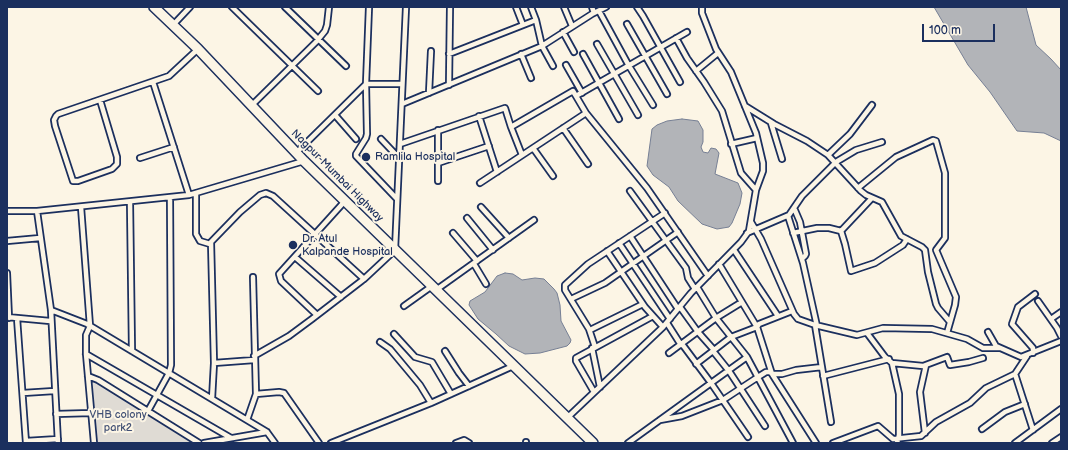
<!DOCTYPE html>
<html>
<head>
<meta charset="utf-8">
<style>
	body { margin:0 }
	#map { position:relative; width:1068px; height:450px; overflow:hidden; background:#fcf5e5; font-family:"Balsamiq Sans",sans-serif }
	canvas { display:block }
	.frame { position:absolute; inset:0; border:8px solid #1b2f5e; pointer-events:none }
	.scale { position:absolute; left:922px; top:24px; width:73px; height:18px; box-sizing:border-box; border:2px solid #1b2f5e; border-top:0; padding-left:5px; font-size:12px; line-height:14px; white-space:nowrap; color:#1b2f5e; -webkit-text-stroke:3px #fcf5e5; paint-order:stroke }
</style>
</head>
<body>
<div id="map">
<canvas width="1068" height="450"></canvas>
<div class="frame"></div>
<div class="scale">100 m</div>
</div>
<script>
const context = document.querySelector('canvas').getContext('2d');
context.lineJoin = 'round';
function fill(path, color) { context.fillStyle = color; context.fill(path, 'evenodd'); }
const poly = rows => new Path2D(rows.map(r => 'M' + r).join(''));
function stroke(path, color, width, dash) { context.strokeStyle = color; context.lineWidth = width; context.lineCap = dash ? 'butt' : 'round'; context.setLineDash(dash || []); context.stroke(path); }
function label(font, color, halo, rows, align = 'center') {
  context.font = font + ' "Balsamiq Sans",sans-serif'; context.lineWidth = 4; context.setLineDash([]); context.textBaseline = 'middle'; context.strokeStyle = halo; context.fillStyle = color; for (const [text, x, y, turn = 0] of rows) {
    context.save(); context.translate(x, y); context.rotate((+turn || 0) * Math.PI / 180); context.textAlign = isNaN(turn) ? turn : align; if (halo) context.strokeText(text, 0, 0); context.fillText(text, 0, 0); context.restore();
  }
}
fill(poly([
	[92,378,192,441,194,443,97,443]
]), '#dfdbd4');
const water = poly([
	[934,7,1026,7,1036,45,1051,59,1061,70,1061,141,1044,133,1017,131,990,92,968,65,934,7],
	[682,119,698,121,703,130,703,142,701,147,703,152,708,153,711,148,716,149,719,153,715,174,738,183,742,193,740,204,732,223,729,227,717,229,702,224,678,201,669,187,653,175,647,166,652,129,657,125,667,121,682,119],
	[505,273,513,274,522,280,535,278,544,279,554,289,557,293,560,305,561,321,571,340,570,343,567,346,540,353,525,354,509,346,496,334,478,319,469,305,470,301,485,292,497,276,505,273]
]);
fill(water, '#b2b4b8');
stroke(water, '#767f94', 1);
const street = poly([
	[232,7,318,91],
	[285,7,346,66],
	[369,7,366,84,367,134,366,138,356,154,356,156,397,199],
	[516,7,523,25],
	[564,7,572,26],
	[592,7,594,13],
	[637,7,643,16,680,82],
	[599,11,629,66,653,105],
	[627,24,667,94],
	[173,25,190,7],
	[563,32,574,52],
	[676,38,687,58,704,82,722,111,741,173,756,190],
	[597,44,638,115],
	[449,54,536,20],
	[521,54,531,78],
	[583,54,619,119],
	[566,65,582,93],
	[553,66,542,46,592,14,606,7],
	[696,71,718,53],
	[153,82,189,195],
	[449,85,450,7],
	[429,93,431,51],
	[576,96,687,32],
	[100,100,117,157,117,164,112,169,78,181,73,181,55,126,54,120,56,116,58,114,169,76,198,49],
	[402,104,542,46,536,20,531,7],
	[251,106,316,42,325,31,327,25,329,7],
	[745,106,774,124,807,141,828,155,861,191,866,195,882,202,901,236,922,247,925,250,928,272,936,304,938,308,950,322],
	[335,115,356,139],
	[479,116,497,172],
	[771,123,782,159],
	[511,127,522,155],
	[563,128,588,164],
	[438,130,438,181],
	[381,139,399,158],
	[400,144,505,108,511,127,573,91,586,113,647,188,708,276],
	[731,144,757,138],
	[533,148,553,176],
	[296,153,366,84,402,84],
	[828,155,850,134,872,105],
	[140,158,174,147],
	[438,163,489,146],
	[480,183,586,113],
	[858,188,896,157,933,140,936,141,945,173,945,238,936,250,956,297,955,305,947,333],
	[630,191,686,268,688,278,695,289],
	[196,193,196,234,200,241,210,244],
	[872,198,841,231,845,244,851,271,875,263,903,245,907,239],
	[130,202,132,351],
	[81,207,90,326,86,335,86,354,94,443],
	[481,207,509,238],
	[794,208,800,222,806,254,805,256,802,259],
	[7,211,37,211,189,195,304,161],
	[37,211,51,310,58,443],
	[788,216,803,263,817,326],
	[467,218,493,250],
	[751,222,761,239,794,314,798,319,815,325,857,335,883,328,932,329,967,339,983,348,1000,348],
	[453,233,477,261],
	[747,233,789,215,802,196,836,162,856,150,882,142],
	[793,233,817,228,829,228,841,231],
	[630,236,678,309],
	[7,241,40,238],
	[619,243,670,319],
	[734,250,778,316],
	[607,251,645,307,663,327],
	[295,257,341,297],
	[474,264,486,284],
	[7,273,9,318],
	[697,287,716,318,747,357,793,443],
	[436,290,534,220],
	[571,299,605,283,678,232],
	[1038,301,1057,328,1061,336],
	[404,306,432,286],
	[680,307,698,332,714,350],
	[51,310,87,324,267,432,275,443],
	[792,311,759,324,757,327,772,374,782,374,796,370,822,367],
	[317,315,281,281,279,274,345,201],
	[7,317,50,321],
	[17,318,26,443],
	[1051,319,1061,312],
	[667,323,681,345],
	[815,325,831,422],
	[590,330,643,304],
	[988,332,996,346,1021,357,1061,341],
	[867,333,885,357,892,363,899,394,899,435,897,443],
	[394,334,415,357,432,362,451,394],
	[380,342,390,349,420,385,431,403],
	[682,344,711,383,748,437],
	[595,347,589,329,565,290,565,285,588,264,665,213],
	[592,348,600,387],
	[445,351,459,373,469,386],
	[713,351,729,371,765,426],
	[669,353,716,318,742,302],
	[1033,353,1033,348,1012,324,1018,307,1035,294],
	[86,354,231,438],
	[254,356,289,336,312,319,364,279,395,250,406,7],
	[214,363,254,360],
	[892,363,923,366,947,357,950,365,969,362,983,358],
	[696,364,731,337,757,327,719,264],
	[1015,374,1033,430],
	[88,376,98,380,199,443],
	[823,376,889,359],
	[594,392,576,361,576,358,653,316],
	[23,393,54,391],
	[256,394,279,392,284,393,319,443],
	[212,399,214,363,211,242,240,212,260,195,266,193,273,196,364,279],
	[148,411,169,373,171,365,170,197],
	[56,414,91,413],
	[567,418,663,327,691,293,741,242,749,231,756,190,763,171,763,163,756,133,731,72,716,49,702,13,702,7],
	[247,420,256,394,253,277],
	[660,420,682,416,723,400,758,377,766,372,770,372,772,374,816,443],
	[982,429,1005,412,1025,404],
	[925,433,920,392,926,365],
	[26,441,58,439],
	[526,442,526,443],
	[204,443,267,432],
	[331,443,431,403,513,366],
	[456,443,464,440,469,443],
	[628,443,747,357],
	[833,443,878,426,893,439,921,436,936,422,970,403,986,388,1015,374,1027,356],
	[1015,443,1061,409],
	[1052,443,1061,437]
]);
const highway = poly([
	[154,7,198,49,304,161,593,443]
]);
stroke(street, '#1b2f5e', 8);
stroke(highway, '#1b2f5e', 12);
stroke(street, '#fcf5e5', 4.5);
stroke(highway, '#fcf5e5', 9);
for (const [x, y, r, color] of [
	[366,157,5,"#1b2f5e"],
	[293,245,5,"#1b2f5e"]
]) { const dot = new Path2D(); dot.arc(x, y, r, 0, 2 * Math.PI); context.fillStyle = color; context.fill(dot); stroke(dot, '#fcf5e5', 1.5); }
label('11px', '#1b2f5e', '#fcf5e5', [
	["Ramlila Hospital",375,157],
	["Dr. Atul",302,239],
	["Kalpande Hospital",302,252]
], 'left');
label('11px', '#1b2f5e', '#fcf5e5', [
	["Nagpur-Mumbai Highway",337,176,45]
]);
label('11px', '#425176', '#fcf5e5', [
	["VHB colony",118,415],
	["park2",118,428]
]);
</script>
</body>
</html>
